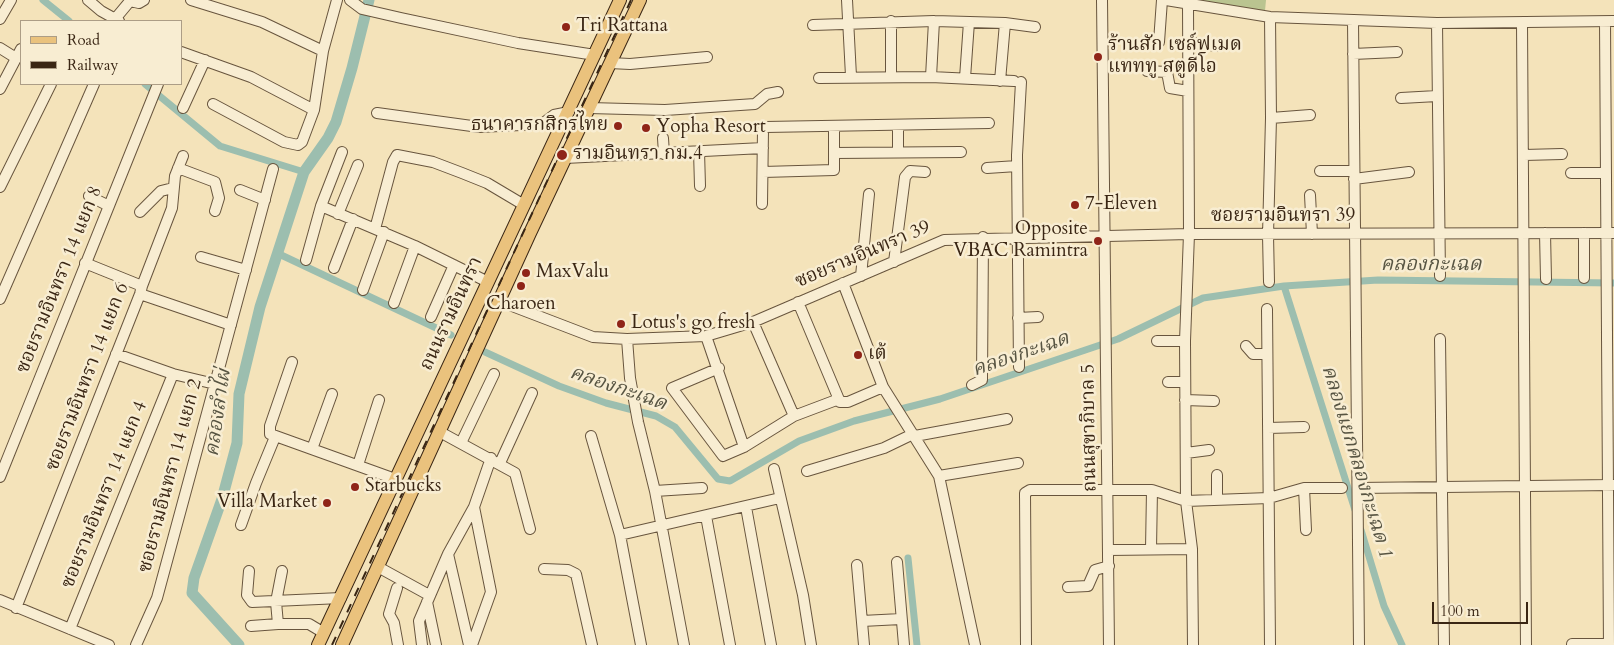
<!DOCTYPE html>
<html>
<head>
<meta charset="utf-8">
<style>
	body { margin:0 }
	#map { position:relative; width:1614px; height:645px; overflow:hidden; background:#f4e3ba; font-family:Cardo,serif }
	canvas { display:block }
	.legend { position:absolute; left:20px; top:20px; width:162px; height:65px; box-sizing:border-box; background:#f8edd2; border:1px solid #ac9d86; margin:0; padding:6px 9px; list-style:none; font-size:15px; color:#3a2614 }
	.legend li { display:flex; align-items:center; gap:10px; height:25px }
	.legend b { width:25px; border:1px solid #ac9d86 }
	.scale { position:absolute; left:1432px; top:602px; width:96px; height:22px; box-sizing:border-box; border:2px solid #3a2614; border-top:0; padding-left:6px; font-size:15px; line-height:18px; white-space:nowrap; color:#3a2614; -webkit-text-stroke:4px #f8edd2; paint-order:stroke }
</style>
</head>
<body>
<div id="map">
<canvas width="1614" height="645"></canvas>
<ul class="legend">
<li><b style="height:6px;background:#eac27d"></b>Road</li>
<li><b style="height:6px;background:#3a2614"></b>Railway</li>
</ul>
<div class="scale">100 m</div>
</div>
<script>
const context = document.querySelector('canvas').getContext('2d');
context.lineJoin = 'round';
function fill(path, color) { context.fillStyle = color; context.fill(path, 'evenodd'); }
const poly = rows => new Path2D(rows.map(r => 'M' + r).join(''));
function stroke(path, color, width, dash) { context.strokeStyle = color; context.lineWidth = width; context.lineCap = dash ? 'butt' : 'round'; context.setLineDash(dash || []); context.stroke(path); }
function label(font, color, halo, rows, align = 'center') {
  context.font = font + ' Cardo,"Noto Serif Thai",serif'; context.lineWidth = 5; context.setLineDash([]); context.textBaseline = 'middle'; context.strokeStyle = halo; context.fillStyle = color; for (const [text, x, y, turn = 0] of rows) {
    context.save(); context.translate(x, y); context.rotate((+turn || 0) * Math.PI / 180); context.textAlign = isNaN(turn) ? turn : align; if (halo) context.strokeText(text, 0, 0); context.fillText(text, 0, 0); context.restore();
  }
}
fill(poly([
	[1181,0,1266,0,1265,11]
]), '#bac490');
stroke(poly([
	[43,0,69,21],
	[145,84,220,146,304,172],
	[279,254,451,335],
	[1284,286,1355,510],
	[485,352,559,386,606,403,656,416,675,427,718,479,730,481,799,441,854,421,940,399,1118,339,1203,298,1284,286,1378,280,1614,283],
	[1361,530,1384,606,1402,645],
	[908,558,917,645]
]), '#9cbeaf', 7);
stroke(poly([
	[239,645,192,593,194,578,222,499,237,443,239,394,260,307,304,172,328,138,336,122,352,68,369,0]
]), '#9cbeaf', 11);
const minor = poly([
	[88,0,101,11,119,21],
	[191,0,262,22,323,51],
	[350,0,362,9,401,18,518,43,595,55],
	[847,0,851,76],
	[1102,0,1109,645],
	[1166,0,1270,17,1437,23,1614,21],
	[1188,4,1189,234,1185,341,1186,501,1192,549,1193,645],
	[0,19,11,0],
	[115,19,130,1,139,3,144,0],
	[891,21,891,76],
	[1353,21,1359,645],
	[1605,22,1609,645],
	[1437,23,1440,276],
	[1522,23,1526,645],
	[813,25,934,21,1005,23,1035,27],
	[1159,42,1162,0],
	[1188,42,1217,46],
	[0,48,16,58],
	[181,52,251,77,314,110],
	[1353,54,1397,52],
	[610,63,630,64,707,57],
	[1147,71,1167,72,1170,88,1188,91],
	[931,77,934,21],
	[819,78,931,77,1014,81],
	[965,78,969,22],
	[1000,81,1005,23],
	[0,89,21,49],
	[1401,98,1437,96],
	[213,104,284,142,298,145,302,142,314,110,323,51,337,0],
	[183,108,205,60],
	[589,108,665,110,755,104,767,94,778,92],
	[377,113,479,127,542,124,554,115,569,112],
	[1271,118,1310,115],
	[663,138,664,154],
	[699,151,700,186],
	[898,152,898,126],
	[834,153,961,152],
	[1524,155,1562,154],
	[565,158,763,148],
	[178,168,215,182,219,198,215,211],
	[987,168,1017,166],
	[1320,171,1353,171],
	[763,172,834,170,834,127],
	[1571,173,1606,173],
	[1354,179,1409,172],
	[0,187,51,84],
	[240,190,265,200],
	[1310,195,1312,234],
	[89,196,109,206],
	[762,204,763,130,766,127,989,123],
	[321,206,415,246,488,282],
	[140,212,161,191,173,188],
	[338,214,358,165],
	[375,229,393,162,397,155,433,162,462,173,487,183,524,205],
	[1545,233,1546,279],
	[1584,233,1584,278],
	[201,257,246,270],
	[306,260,321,206,342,152],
	[894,262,905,177,910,171,925,172],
	[85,263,142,286],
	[334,268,353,219],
	[861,276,869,194],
	[1269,282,1268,235,1271,118,1270,17],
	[843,283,883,387,939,476,975,645],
	[363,290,384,232],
	[140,294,231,325],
	[0,299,94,84],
	[499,301,593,337,627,339,706,336,753,322,944,240,1189,234,1614,233],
	[798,302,840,402,848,402,883,387],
	[394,303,415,246],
	[1267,309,1270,645],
	[431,317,454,265],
	[1018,318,1038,317],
	[753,322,794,416],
	[706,336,744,447],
	[627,339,630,378,638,422,655,491,684,645],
	[1440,339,1444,645],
	[1157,341,1185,341],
	[1246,346,1253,354,1267,354],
	[116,354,173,374,215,384],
	[292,362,270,426,270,434,395,479],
	[1019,367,1017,155,1021,82],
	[719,368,672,388,723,456,744,447,794,416,839,399],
	[1168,382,1185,382],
	[972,385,982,380,983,237],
	[1185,400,1214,401],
	[1268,428,1304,427],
	[440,432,515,473,530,529],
	[591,436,620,535,641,645],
	[915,436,1007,419],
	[461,443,494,374],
	[312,449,332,394],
	[1186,453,1209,450],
	[500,463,532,393],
	[358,465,379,400],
	[774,469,803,595,811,645],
	[807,471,884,448,913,434],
	[1217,475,1217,500],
	[939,476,1018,463],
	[0,477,158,84],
	[1304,488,1306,530],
	[1358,488,1613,485],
	[655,491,702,488],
	[746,507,771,645],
	[706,516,730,645],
	[241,525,256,483,275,437],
	[620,535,780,498],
	[1151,549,1152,490],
	[1108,550,1192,549],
	[448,554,469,645],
	[897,562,904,645],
	[857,565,864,645],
	[378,567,429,595],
	[544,569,568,570,576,574,592,645],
	[249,571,247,595,252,602,341,598],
	[1068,587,1088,586,1095,570,1109,566],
	[397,588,389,614,394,623,398,645],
	[0,600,109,645],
	[427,602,436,645],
	[16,608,140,294,142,286,172,208,175,176,183,156],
	[862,621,901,619],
	[278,624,309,624,324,633],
	[251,626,278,624,276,602,282,571],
	[70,629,173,374],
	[1572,644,1609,644],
	[136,645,157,598,273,169],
	[422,645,419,621,448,554,474,507,491,458],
	[472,645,491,592,474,507],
	[1026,645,1025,493,1030,490,1152,490,1186,501,1269,498,1304,488,1342,488]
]);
const major = poly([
	[318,645,620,0],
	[342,645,530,233,640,0]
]);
stroke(minor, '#68553e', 12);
stroke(major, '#3a2614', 14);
stroke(minor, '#f8edd2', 10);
stroke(major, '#eac27d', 12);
stroke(poly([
	[332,645,631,0]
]), '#3a2614', 2, [9, 9]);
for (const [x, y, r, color] of [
	[566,27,5,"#8f2418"],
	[1098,57,5,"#8f2418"],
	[618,126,5,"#8f2418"],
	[646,128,5,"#8f2418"],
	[562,155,6,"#8f2418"],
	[1075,205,5,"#8f2418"],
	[1098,241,5,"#8f2418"],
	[526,273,5,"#8f2418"],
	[521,286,5,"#8f2418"],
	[621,324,5,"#8f2418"],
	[858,355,5,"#8f2418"],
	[355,487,5,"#8f2418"],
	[327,503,5,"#8f2418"]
]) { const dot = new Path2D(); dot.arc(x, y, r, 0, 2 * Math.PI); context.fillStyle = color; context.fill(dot); stroke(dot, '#f8edd2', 2); }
label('19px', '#3a2614', '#f8edd2', [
	["Tri Rattana",576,27],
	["ร้านสัก เซล์ฟเมด",1108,46],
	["แทททู สตูดีโอ",1108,68],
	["ธนาคารกสิกรไทย",608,126,"right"],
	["Yopha Resort",656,128],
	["รามอินทรา กม.4",573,155],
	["7-Eleven",1085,205],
	["Opposite",1088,230,"right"],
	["VBAC Ramintra",1088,252,"right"],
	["MaxValu",536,273],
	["Charoen",521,305,"center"],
	["Lotus's go fresh",631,324],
	["เต้",868,355],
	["Starbucks",365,487],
	["Villa Market",317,503,"right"]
], 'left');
label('19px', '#3a2614', '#f8edd2', [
	["ซอยรามอินทรา 39",1283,217],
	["ซอยรามอินทรา 39",863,255,-23],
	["ซอยรามอินทรา 14 แยก 8",60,280,-68],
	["ถนนรามอินทรา",452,314,-65],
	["ซอยรามอินทรา 14 แยก 6",88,377,-69],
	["ถนนสุขาภิบาล 5",1090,428,-91],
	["ซอยรามอินทรา 14 แยก 2",171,476,-75],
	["ซอยรามอินทรา 14 แยก 4",105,495,-68]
]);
label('italic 20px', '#575442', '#f8edd2', [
	["คลองกะเฉด",1431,265],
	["คลองกะเฉด",1021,355,-19],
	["คลองกะเฉด",618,389,19],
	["คลองลำไผ่",219,413,-82],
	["คลองแยกคลองกะเฉด 1",1356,462,73]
]);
</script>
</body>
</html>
